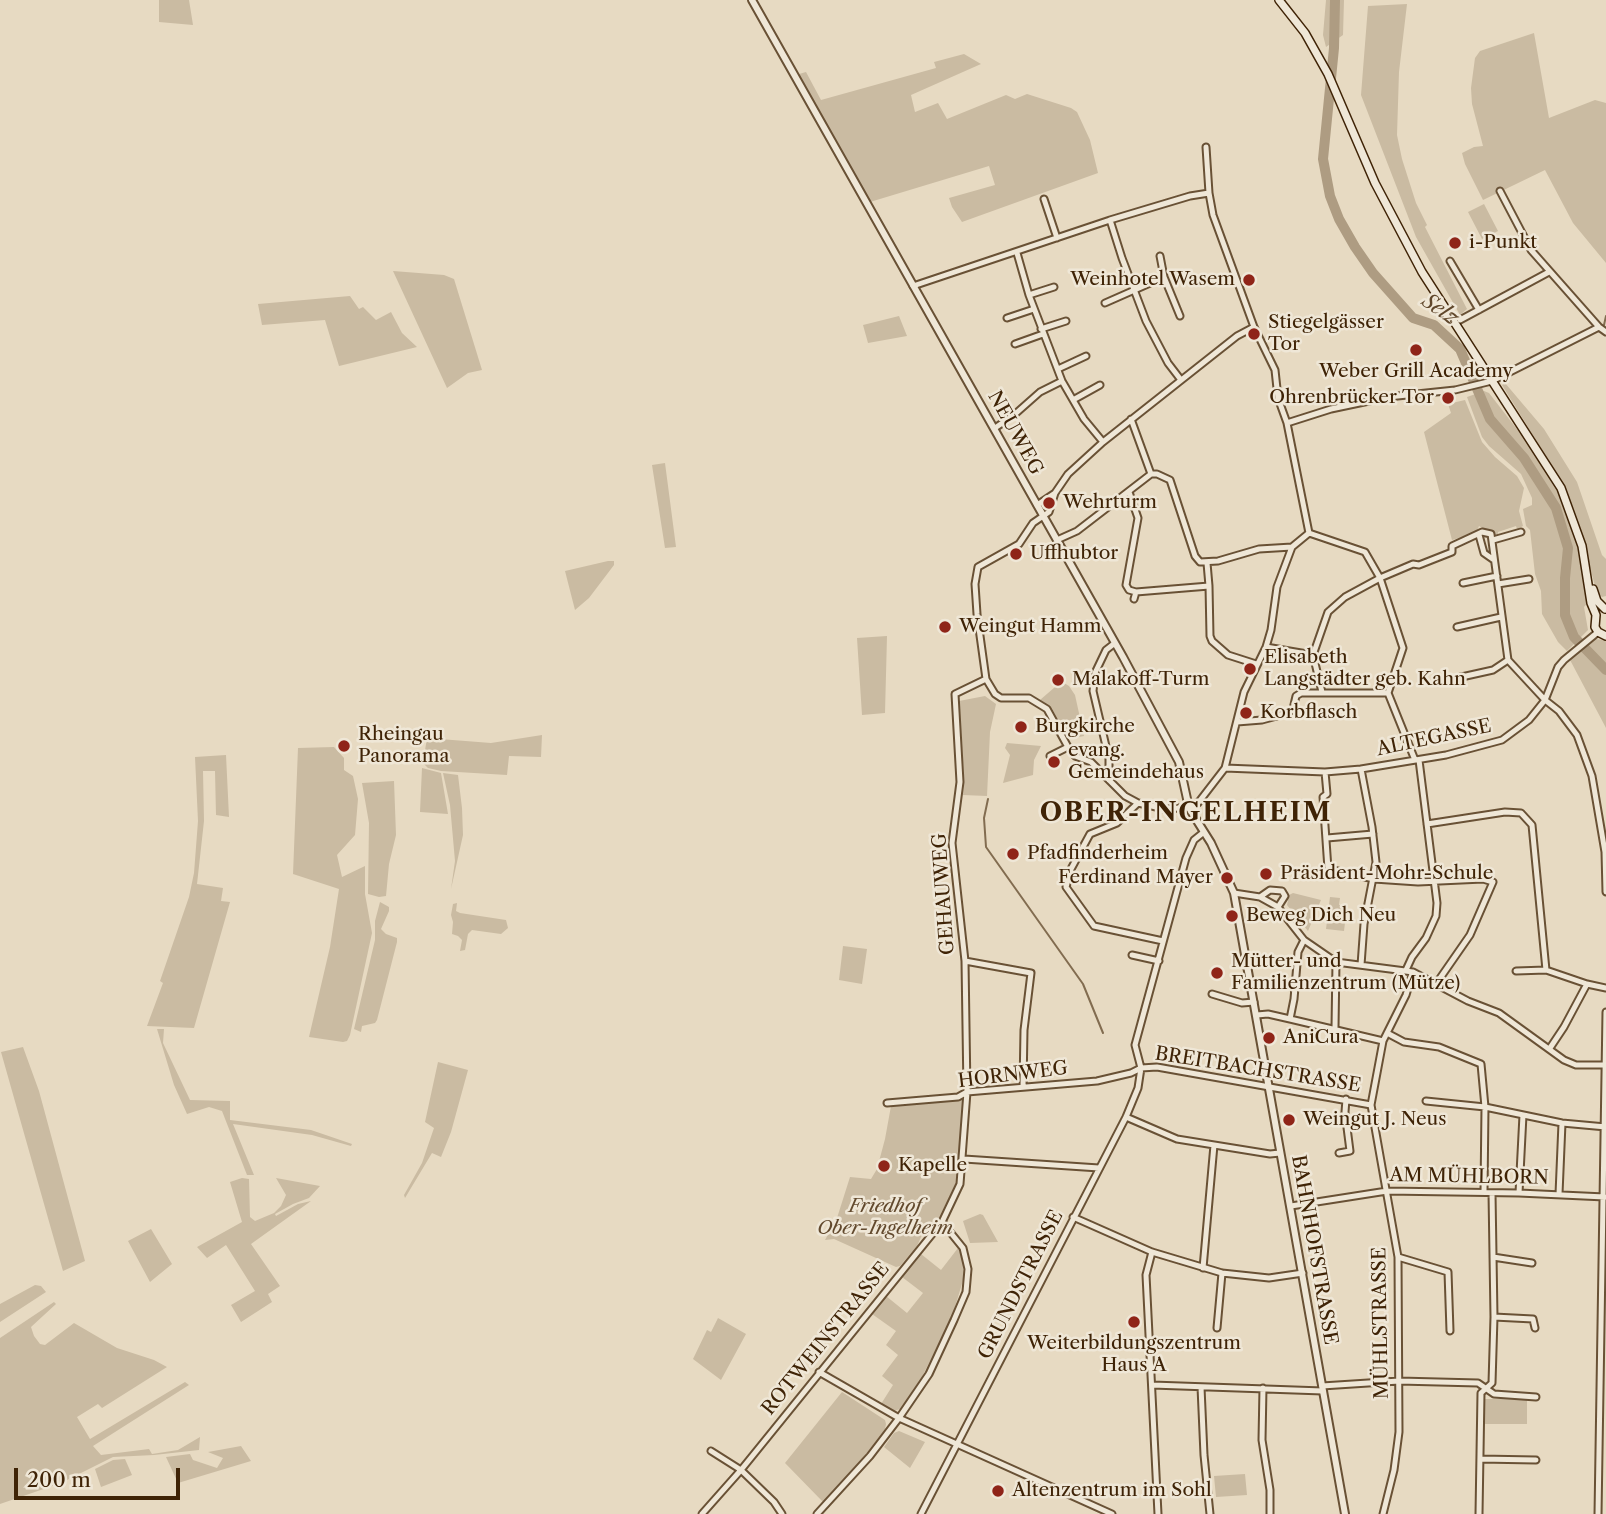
<!DOCTYPE html>
<html>
<head>
<meta charset="utf-8">
<style>
	body { margin:0 }
	#map { position:relative; width:1606px; height:1514px; overflow:hidden; background:#e7dac2; font-family:"Libre Caslon Text",serif }
	canvas { display:block }
	.scale { position:absolute; left:14px; top:1468px; width:166px; height:32px; box-sizing:border-box; border:4px solid #3f2306; border-top:0; padding-left:9px; font-size:21px; line-height:24px; white-space:nowrap; color:#3f2306; -webkit-text-stroke:5px #efe7d7; paint-order:stroke }
</style>
</head>
<body>
<div id="map">
<canvas width="1606" height="1514"></canvas>
<div class="scale">200 m</div>
</div>
<script>
const context = document.querySelector('canvas').getContext('2d');
context.lineJoin = 'round';
function fill(path, color) { context.fillStyle = color; context.fill(path, 'evenodd'); }
const poly = rows => new Path2D(rows.map(r => 'M' + r).join(''));
function stroke(path, color, width, dash) { context.strokeStyle = color; context.lineWidth = width; context.lineCap = dash ? 'butt' : 'round'; context.setLineDash(dash || []); context.stroke(path); }
function label(font, color, halo, rows, align = 'center') {
  context.font = font + ' "Libre Caslon Text",serif'; context.lineWidth = 5; context.setLineDash([]); context.textBaseline = 'middle'; context.strokeStyle = halo; context.fillStyle = color; for (const [text, x, y, turn = 0] of rows) {
    context.save(); context.translate(x, y); context.rotate((+turn || 0) * Math.PI / 180); context.textAlign = isNaN(turn) ? turn : align; if (halo) context.strokeText(text, 0, 0); context.fillText(text, 0, 0); context.restore();
  }
}
fill(poly([
	[159,0,189,0,193,25,159,22],
	[1326,0,1344,0,1343,35,1326,47,1323,35],
	[1407,4,1399,72,1397,135,1402,159,1416,203,1427,225,1425,227,1467,309,1460,315,1416,237,1361,95,1368,6],
	[1534,33,1549,118,1595,100,1606,103,1606,263,1573,223,1545,170,1483,200,1465,164,1462,153,1474,147,1483,146,1472,104,1471,88,1475,58,1480,51],
	[964,54,981,64,911,95,915,112,938,103,947,119,1006,95,1015,99,1027,94,1071,108,1077,112,1090,140,1098,173,962,222,952,207,949,198,995,185,989,166,870,202,799,74,806,72,821,100,936,68,934,62],
	[1484,204,1498,231,1482,239,1468,212],
	[393,271,444,275,454,279,482,370,468,373,447,388],
	[350,296,359,309,363,307,376,320,391,312,402,333,417,347,339,366,325,320,262,325,258,304],
	[899,316,907,336,868,343,863,325],
	[1505,383,1544,429,1577,482,1602,555,1606,559,1606,596,1602,597,1597,593,1574,510,1565,487,1502,385],
	[1484,391,1489,393,1544,464,1564,502,1578,546,1589,601,1584,607,1588,630,1567,651,1558,642,1542,614,1541,591,1535,574,1530,530,1526,526,1523,509,1532,505,1532,498,1521,474,1489,446,1482,437,1467,397],
	[1465,400,1482,442,1495,457,1517,476,1524,488,1519,511,1523,526,1517,529,1516,526,1498,532,1498,536,1495,536,1479,526,1476,533,1452,540,1424,432,1451,413,1448,404],
	[665,463,676,547,665,548,652,465],
	[608,561,614,561,614,565,589,598,575,610,565,571],
	[887,636,885,713,862,715,857,638],
	[1595,639,1606,640,1606,728,1569,658],
	[1064,683,1069,686,1075,695,1084,736,1069,739,1051,707,1040,700,1055,687],
	[985,696,996,704,990,732,987,796,963,795,964,778,959,701],
	[542,735,541,757,509,756,507,775,441,771,428,768,423,763,427,738,491,743],
	[1007,743,1041,746,1034,760,1033,775,1003,783,1010,755,1005,748],
	[334,747,344,758,344,770,353,776,358,799,355,835,337,855,342,877,365,866,365,894,372,933,350,1035,347,1041,343,1042,309,1037,330,947,339,889,293,874,298,748],
	[226,755,229,817,216,815,215,771,203,771,204,821,197,884,223,888,221,901,230,902,194,1028,147,1026,163,983,160,981,189,897,194,873,198,821,195,757],
	[422,768,441,773,448,814,420,812],
	[443,773,458,775,462,808,463,835,451,889,455,861,450,805],
	[394,781,396,835,389,864,386,896,379,897,368,894,369,823,362,783],
	[1293,893,1321,900,1308,931,1287,905,1289,895],
	[1330,897,1340,898,1339,905,1347,906,1344,931,1326,929],
	[380,902,389,907,389,911,381,929,386,934,397,938,397,942,377,1020,375,1023,362,1026,361,1032,354,1029,375,940,375,921],
	[457,903,456,911,460,913,506,920,508,928,501,934,472,930,468,934,465,950,460,951,462,940,458,936,452,934,453,922,451,915,453,904],
	[843,946,867,949,862,984,839,980],
	[157,1029,164,1029,163,1043,190,1100,230,1101,230,1120,311,1130,352,1144,351,1146,312,1135,233,1124,254,1175,247,1175,222,1111,209,1107,187,1114,174,1085],
	[23,1047,39,1091,85,1261,63,1271,1,1052],
	[438,1062,468,1070,451,1132,441,1157,432,1153,405,1198,404,1195,422,1163,434,1128,425,1122],
	[964,1100,956,1183,937,1222,930,1230,925,1228,917,1246,900,1266,896,1267,834,1239,825,1240,837,1218,850,1177,871,1179,877,1169,885,1139,891,1106],
	[242,1178,249,1179,250,1217,255,1221,274,1213,281,1206,286,1195,276,1178,320,1186,309,1198,293,1204,275,1214,276,1216,298,1204,311,1201,251,1244,280,1286,268,1294,272,1302,241,1322,231,1305,255,1291,226,1245,207,1258,197,1247,242,1222,230,1182],
	[980,1214,983,1215,998,1242,970,1243,963,1221],
	[151,1229,172,1264,150,1282,128,1241],
	[958,1248,963,1260,964,1277,952,1317,921,1379,903,1408,894,1411,881,1404,893,1385,882,1376,898,1355,886,1345,896,1331,872,1314,886,1296,907,1313,923,1293,902,1277,921,1254,941,1270],
	[35,1285,41,1286,46,1292,0,1322,0,1304],
	[54,1302,56,1304,31,1327,34,1336,40,1344,45,1345,74,1323,117,1348,154,1360,167,1367,102,1408,98,1404,77,1417,90,1439,185,1382,189,1385,93,1446,101,1455,149,1449,152,1454,178,1450,200,1437,199,1450,154,1455,113,1457,61,1483,0,1504,0,1338],
	[718,1318,746,1334,721,1380,693,1359,707,1330,711,1332],
	[842,1392,885,1420,886,1424,885,1429,856,1467,823,1502,785,1463],
	[1484,1399,1527,1399,1527,1424,1484,1424],
	[899,1431,925,1442,910,1468,884,1447,894,1433],
	[241,1446,251,1461,178,1483,166,1457,190,1454,193,1460,217,1468,223,1458,208,1452],
	[125,1459,132,1475,101,1487,95,1469,113,1460],
	[1245,1474,1247,1495,1216,1497,1214,1476]
]), '#cabba2');
stroke(poly([
	[1604,325,1606,316],
	[988,799,984,818,986,847,1083,984,1103,1033]
]), '#826c50', 2);
stroke(poly([
	[1335,0,1334,48,1323,159,1330,196,1339,219,1355,247,1373,273,1413,318,1434,325,1460,349,1490,419,1524,458,1556,508,1568,548,1565,578,1565,615,1574,637,1606,670]
]), '#ae9c82', 10);
const minor = poly([
	[1206,147,1209,193,1213,215,1254,327,1275,370,1278,398,1287,423,1309,533],
	[1500,191,1531,250,1599,327,1606,332],
	[1044,199,1057,238],
	[1110,220,1122,258,1146,321,1168,363,1181,380],
	[1017,253,1029,295,1062,381,1084,419,1103,442],
	[1160,256,1164,277,1180,316],
	[1450,261,1479,310],
	[913,286,1110,220,1190,196,1209,193],
	[1029,295,1054,287],
	[1105,303,1164,277],
	[1007,318,1034,309],
	[1460,320,1549,272],
	[1254,327,1237,336,1103,442,1068,474,1055,493,1049,512,1033,523,1019,544,978,567,975,584,977,614,986,679,995,694,1001,698,1029,698,1047,709,1068,747,1075,756,1091,762,1125,796,1138,803,1165,809,1193,807,1198,803,1225,768,1244,692,1266,647,1271,630,1277,587,1292,547,1309,533],
	[1041,329,1066,321],
	[1015,344,1043,334],
	[1058,369,1086,356],
	[1073,400,1100,385],
	[1131,419,1151,474],
	[1287,423,1331,409,1388,397,1455,390,1492,381,1599,327],
	[995,428,1014,415,1040,392,1062,381],
	[1129,492,1138,518,1126,585,1129,590,1136,592,1134,599],
	[1037,505,1055,493],
	[1309,533,1365,552,1380,578,1403,648,1388,693],
	[1479,535,1484,553,1494,560],
	[1057,540,1077,531,1151,474,1157,474,1170,480,1195,556,1200,562,1218,561,1259,549,1292,547],
	[1493,540,1521,532],
	[1463,583,1497,576],
	[1498,584,1529,579],
	[1209,586,1210,636,1212,641,1228,655,1256,664],
	[1136,592,1209,586,1207,563],
	[1457,627,1501,617],
	[1266,647,1313,655],
	[1457,678,1493,670,1508,660],
	[1322,692,1313,655,1328,612,1345,597,1380,578,1413,564,1419,565,1452,552,1452,546,1482,532,1491,534,1508,660,1545,700,1559,711,1577,735,1592,776,1598,811,1605,852,1606,892],
	[1388,693,1415,760],
	[1237,722,1262,720,1288,713,1293,709,1296,696,1301,693,1388,693],
	[1050,756,1068,747],
	[1225,768,1325,772,1361,769,1446,755,1502,740,1529,720,1545,700,1558,667,1564,660,1598,632],
	[1361,769,1372,827,1376,862,1364,924,1361,965],
	[1325,772,1327,794,1323,797,1328,869,1374,879,1418,882,1483,879,1493,882,1470,935,1436,984],
	[1109,780,1109,759,1093,691,1095,673,1106,650,1115,643],
	[1138,803,1117,823,1090,834,1071,869,1066,887,1094,926,1163,941],
	[1427,824,1505,812,1521,813,1532,825,1546,970,1587,984,1606,988],
	[1327,838,1373,834],
	[1234,893,1260,897,1278,907,1304,940,1336,962,1413,972,1468,1001,1499,1013,1564,1060,1576,1065,1606,1065],
	[1260,897,1270,890,1282,891,1285,896,1278,907],
	[1132,955,1159,961],
	[965,961,1031,973,1024,1030,1023,1087],
	[1406,970,1412,957,1426,938,1436,916,1437,903,1419,760],
	[1516,971,1546,970],
	[1212,994,1242,1003,1254,1002],
	[1257,1015,1268,1014,1290,1019,1383,1041],
	[1290,1019,1294,999,1298,952,1304,940],
	[1335,1028,1336,962],
	[1387,1033,1404,1042,1439,1047,1481,1064,1485,1107,1426,1101],
	[1550,1048,1564,1027,1587,984],
	[887,1103,958,1097,967,1092,1097,1081,1131,1073,1141,1068,1157,1067,1371,1105],
	[1126,1117,1177,1139,1270,1154,1280,1153],
	[1339,1153,1350,1151,1345,1112,1346,1099],
	[964,1159,1099,1168],
	[1484,1192,1485,1107,1562,1123,1606,1127],
	[1519,1193,1523,1115],
	[1559,1194,1562,1123],
	[1291,1206,1387,1191,1519,1193,1605,1197],
	[1073,1217,1152,1252,1222,1273,1269,1278,1303,1273],
	[1152,1252,1146,1275,1158,1514],
	[1398,1257,1448,1272,1450,1331],
	[1493,1257,1532,1263],
	[1203,1268,1214,1145],
	[1494,1317,1533,1319,1535,1328],
	[1217,1328,1222,1273],
	[819,1372,899,1418,1112,1514],
	[1152,1385,1323,1391],
	[1322,1386,1399,1381,1478,1383,1494,1394,1536,1397],
	[1201,1387,1204,1455,1210,1514],
	[1263,1388,1262,1440,1270,1490,1270,1514],
	[711,1451,741,1470,774,1502,782,1514],
	[1480,1459,1536,1460],
	[702,1514,741,1470,942,1222,960,1184,967,1092,965,961,952,843,960,782,955,694,986,679],
	[817,1514,870,1456,899,1418,929,1374,954,1320,966,1292,968,1269,963,1248,942,1222],
	[921,1514,1126,1117,1138,1088,1141,1068,1135,1045,1186,858,1194,840,1204,832],
	[1383,1514,1394,1470,1399,1432,1398,1257,1371,1105,1383,1041,1406,995,1413,972],
	[1479,1514,1481,1393,1492,1383,1494,1317,1492,1193],
	[1598,1514,1606,1012]
]);
const tertiary = poly([
	[752,0,1123,657,1179,762,1189,808,1211,843,1234,893,1345,1514]
]);
const secondary = poly([
	[1279,0,1305,33,1328,74,1375,183,1422,272,1561,488,1582,546,1591,603,1596,615,1595,627,1598,632,1606,636],
	[1593,589,1597,601,1605,609]
]);
stroke(minor, '#695135', 9);
stroke(tertiary, '#695135', 10);
stroke(secondary, '#3f2306', 10);
stroke(minor, '#efe7d7', 5);
stroke(tertiary, '#efe7d7', 6);
stroke(secondary, '#efe7d7', 7);
for (const [x, y, r, color] of [
	[1455,243,7,"#8f2418"],
	[1249,280,7,"#8f2418"],
	[1254,334,7,"#8f2418"],
	[1416,350,7,"#8f2418"],
	[1448,398,7,"#8f2418"],
	[1049,503,7,"#8f2418"],
	[1016,554,7,"#8f2418"],
	[945,627,7,"#8f2418"],
	[1250,669,7,"#8f2418"],
	[1058,680,7,"#8f2418"],
	[1246,713,7,"#8f2418"],
	[1021,727,7,"#8f2418"],
	[344,746,7,"#8f2418"],
	[1054,762,7,"#8f2418"],
	[1013,854,7,"#8f2418"],
	[1266,874,7,"#8f2418"],
	[1227,878,7,"#8f2418"],
	[1232,916,7,"#8f2418"],
	[1217,973,7,"#8f2418"],
	[1269,1038,7,"#8f2418"],
	[1289,1120,7,"#8f2418"],
	[884,1166,7,"#8f2418"],
	[1134,1322,7,"#8f2418"],
	[998,1491,7,"#8f2418"]
]) { const dot = new Path2D(); dot.arc(x, y, r, 0, 2 * Math.PI); context.fillStyle = color; context.fill(dot); stroke(dot, '#efe7d7', 2.5); }
label('19px', '#3f2306', '#efe7d7', [
	["i-Punkt",1469,243],
	["Weinhotel Wasem",1235,280,"right"],
	["Stiegelgässer",1268,323],
	["Tor",1268,345],
	["Weber Grill Academy",1416,372,"center"],
	["Ohrenbrücker Tor",1434,398,"right"],
	["Wehrturm",1063,503],
	["Uffhubtor",1030,554],
	["Weingut Hamm",959,627],
	["Elisabeth",1264,658],
	["Langstädter geb. Kahn",1264,680],
	["Malakoff-Turm",1072,680],
	["Korbflasch",1260,713],
	["Burgkirche",1035,727],
	["Rheingau",358,735],
	["Panorama",358,757],
	["evang.",1068,751],
	["Gemeindehaus",1068,773],
	["Pfadfinderheim",1027,854],
	["Präsident-Mohr-Schule",1280,874],
	["Ferdinand Mayer",1213,878,"right"],
	["Beweg Dich Neu",1246,916],
	["Mütter- und",1231,962],
	["Familienzentrum (Mütze)",1231,984],
	["AniCura",1283,1038],
	["Weingut J. Neus",1303,1120],
	["Kapelle",898,1166],
	["Weiterbildungszentrum",1134,1344,"center"],
	["Haus A",1134,1366,"center"],
	["Altenzentrum im Sohl",1012,1491]
], 'left');
label('19px', '#3f2306', '#efe7d7', [
	["NEUWEG",1015,433,61],
	["ALTEGASSE",1434,738,-12],
	["GEHAUWEG",944,894,-94],
	["BREITBACHSTRASSE",1258,1070,9],
	["HORNWEG",1013,1075,-7],
	["AM MÜHLBORN",1469,1177,1],
	["BAHNHOFSTRASSE",1314,1250,80],
	["GRUNDSTRASSE",1021,1285,-63],
	["MÜHLSTRASSE",1381,1323,-91],
	["ROTWEINSTRASSE",826,1339,-51]
]);
label('italic 19px', '#62492d', '#efe7d7', [
	["Friedhof",885,1207],
	["Ober-Ingelheim",885,1229]
]);
label('italic 21px', '#60472b', '#efe7d7', [
	["Selz",1440,310,34]
]);
context.letterSpacing = '2px';
label('bold 26px', '#3f2306', '#efe7d7', [
	["OBER-INGELHEIM",1186,813]
]);
context.letterSpacing = '0px';
</script>
</body>
</html>
